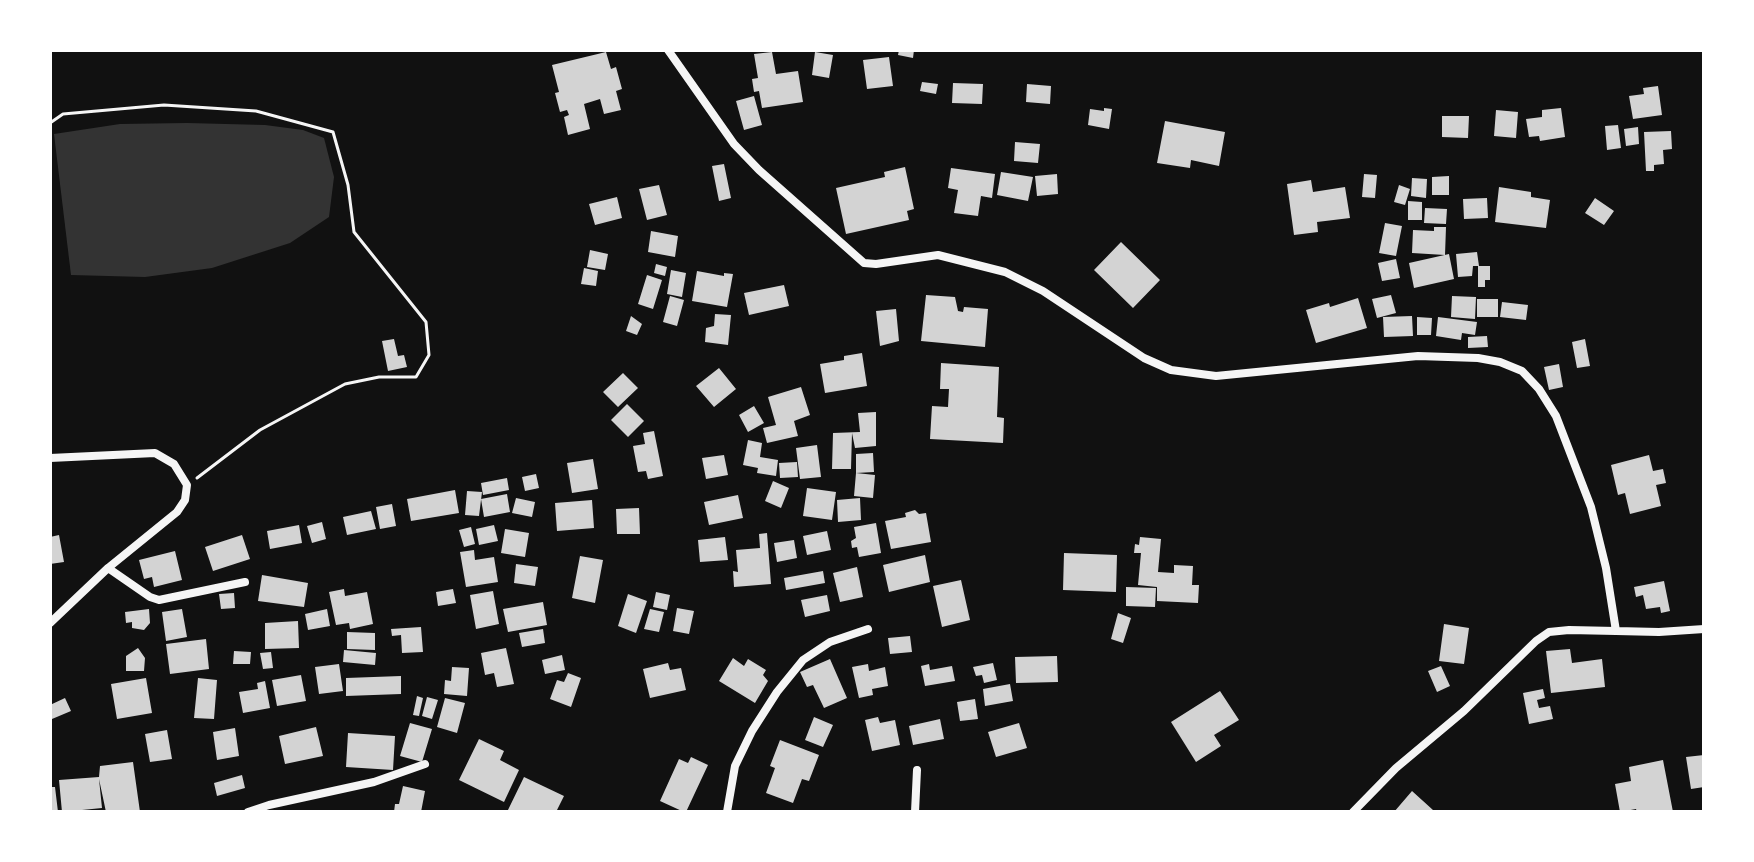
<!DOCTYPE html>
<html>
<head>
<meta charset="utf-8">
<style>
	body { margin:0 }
	#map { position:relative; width:1754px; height:862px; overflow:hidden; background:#111; font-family:Roboto,sans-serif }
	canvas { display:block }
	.frame { position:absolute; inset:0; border:52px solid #fff; pointer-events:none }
</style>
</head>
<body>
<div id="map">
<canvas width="1754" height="862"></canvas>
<div class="frame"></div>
</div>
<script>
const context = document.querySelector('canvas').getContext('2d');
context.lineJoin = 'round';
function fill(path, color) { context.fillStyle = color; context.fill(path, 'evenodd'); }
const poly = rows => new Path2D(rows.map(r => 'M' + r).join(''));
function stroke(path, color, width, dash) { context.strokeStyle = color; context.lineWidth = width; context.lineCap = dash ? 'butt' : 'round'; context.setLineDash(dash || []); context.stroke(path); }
fill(poly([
	[187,123,265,125,303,130,324,138,334,177,329,217,290,243,212,268,145,277,71,275,54,134,120,124]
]), '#333');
fill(poly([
	[899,50,914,50,913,58,898,55],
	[606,52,611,69,616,67,622,89,616,91,621,110,604,114,600,99,584,104,590,129,568,135,564,117,569,115,567,110,560,112,555,93,559,92,552,65],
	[772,52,776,74,798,71,803,102,762,108,759,91,754,92,752,79,758,78,754,54],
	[815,52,833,55,829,78,812,75],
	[889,57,893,86,867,89,863,60],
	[922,82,938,84,936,94,920,91],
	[953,83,983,84,982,104,952,103],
	[1027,84,1051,86,1050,104,1026,102],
	[1658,86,1662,115,1633,119,1629,96,1644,94,1643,88],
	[754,96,762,125,744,130,736,101],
	[1104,108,1112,109,1109,129,1088,125,1090,109,1104,111],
	[1561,108,1565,137,1540,141,1539,136,1529,137,1526,119,1542,117,1542,110],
	[1496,110,1518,112,1516,138,1494,136],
	[1442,116,1469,116,1468,138,1442,137],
	[1165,121,1225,132,1219,166,1191,160,1190,168,1157,163],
	[1618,125,1621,148,1607,150,1605,126],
	[1638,127,1639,144,1626,146,1624,129],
	[1671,131,1672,149,1663,150,1664,164,1654,165,1654,171,1646,171,1644,132],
	[1015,142,1040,144,1038,163,1014,161],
	[724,164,731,198,719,201,712,166],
	[905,167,914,209,907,211,909,220,846,234,836,188,885,177,884,172],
	[951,168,995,174,992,198,981,196,978,216,954,213,958,190,948,188],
	[1001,172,1033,177,1028,201,997,195],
	[1057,174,1058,194,1037,196,1035,176],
	[1364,174,1377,175,1375,198,1362,197],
	[1449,176,1449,195,1432,195,1432,177],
	[1412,178,1427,179,1426,198,1411,196],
	[1311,180,1313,192,1345,187,1350,218,1317,222,1318,232,1294,235,1287,184],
	[659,185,667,215,647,220,639,189],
	[1399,185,1410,189,1405,205,1394,202],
	[1499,187,1531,192,1531,197,1550,200,1546,228,1495,222],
	[617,197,622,218,595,225,589,204],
	[1487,198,1488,218,1464,219,1463,199],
	[1595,198,1614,211,1604,225,1585,213],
	[1408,201,1422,202,1422,220,1408,220],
	[1425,208,1447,209,1446,224,1424,223],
	[1385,223,1402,226,1396,256,1379,253],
	[1434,227,1446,227,1445,255,1412,253,1413,230,1434,231],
	[651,231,678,236,675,257,648,252],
	[1121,242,1160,280,1133,308,1094,270],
	[590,250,608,254,605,270,587,267],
	[1477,252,1479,266,1473,266,1472,276,1458,277,1456,254],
	[1449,254,1454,279,1414,288,1409,263],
	[1396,259,1400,278,1382,281,1378,263],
	[656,264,667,267,665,276,654,273],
	[1478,266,1490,266,1490,280,1485,280,1485,287,1478,287],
	[584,268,598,271,596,286,581,284],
	[671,270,686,273,682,297,667,294],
	[697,271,724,276,724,273,733,274,727,307,692,301],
	[647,275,662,280,653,309,638,304],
	[784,285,789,306,749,315,744,293],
	[926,295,955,297,958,311,963,312,964,307,988,309,985,347,921,341],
	[1391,295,1396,313,1377,318,1372,299],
	[670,296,684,300,677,326,663,322],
	[1452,296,1476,297,1475,319,1451,317],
	[1358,298,1367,328,1316,343,1306,310,1329,303,1330,307],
	[1477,299,1498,299,1498,317,1477,317],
	[1502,302,1528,305,1526,320,1500,317],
	[896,309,899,341,880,346,876,311],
	[715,314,731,315,728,345,705,342,706,328,714,326],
	[631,316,642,324,637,335,626,331],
	[1412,316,1413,336,1384,337,1383,317],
	[1417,317,1432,318,1431,335,1417,335],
	[1438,317,1477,322,1475,335,1462,333,1461,340,1436,336],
	[1487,336,1488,347,1468,348,1468,337],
	[394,339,398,356,404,355,407,367,388,371,382,341],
	[1585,339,1590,366,1577,368,1572,342],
	[862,353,867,386,825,393,820,364,844,360,844,356],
	[941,363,999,367,997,417,1004,418,1003,443,930,439,932,406,948,407,949,389,940,389],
	[1559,364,1563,387,1549,390,1544,367],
	[719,368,736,389,714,407,696,386],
	[623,373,638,388,618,407,603,392],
	[801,387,810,415,794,421,798,436,767,443,763,428,776,425,768,397],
	[627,404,644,421,628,437,611,420],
	[754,406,764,423,748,432,739,415],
	[876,412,876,446,855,448,852,433,851,469,832,469,833,433,860,432,858,413],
	[654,431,663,476,648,479,646,471,638,472,633,446,645,444,643,433],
	[748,440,762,443,760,457,778,460,776,476,757,473,758,468,743,465],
	[817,445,821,477,800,479,796,448],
	[873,453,874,472,856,473,856,454],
	[724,455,728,475,706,479,702,458],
	[1649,455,1653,471,1663,469,1666,483,1656,485,1661,506,1630,514,1625,493,1618,495,1611,465],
	[593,459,598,489,572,493,567,463],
	[797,462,798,477,780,478,779,463],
	[856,473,875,475,873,498,854,496],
	[536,474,539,488,525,491,522,477],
	[507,478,509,490,483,495,481,483],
	[773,481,789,488,781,508,765,501],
	[807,488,836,492,832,520,803,516],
	[455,490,459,513,411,521,407,499],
	[467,491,482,492,479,516,465,515],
	[507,494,510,512,484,517,481,499],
	[738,495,743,518,709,525,704,502],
	[516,498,535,502,532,517,512,513],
	[860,498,861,520,838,522,837,500],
	[592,500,594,528,557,531,555,503],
	[392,504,396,526,380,529,376,507],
	[639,508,640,534,617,534,616,509],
	[915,510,919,514,926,513,931,542,891,549,885,521,906,517,905,513],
	[371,511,376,529,347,535,343,517],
	[322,522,326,539,312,543,307,526],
	[876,523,881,553,859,557,857,547,852,548,851,541,856,538,854,527],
	[299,525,302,543,270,549,267,531],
	[494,525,498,541,479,545,476,529],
	[471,527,475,544,464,547,459,530],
	[505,529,529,533,525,557,501,553],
	[827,531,831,550,807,555,803,536],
	[767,533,771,584,734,587,733,571,738,572,736,550,760,548,759,534],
	[59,535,64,562,50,564,50,537],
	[242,535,250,559,213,571,205,547],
	[725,537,728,560,700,562,698,540],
	[1140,537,1161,539,1158,572,1174,573,1174,565,1193,566,1192,585,1199,585,1198,603,1157,601,1157,587,1138,585,1141,553,1134,553,1135,544,1139,545],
	[794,540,797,558,777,562,774,543],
	[474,550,475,560,494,557,498,582,466,587,460,552],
	[175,551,182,580,154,587,152,577,144,579,139,560],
	[1064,553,1117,555,1116,592,1063,590],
	[925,555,930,582,889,592,883,565],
	[580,556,603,560,595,603,572,598],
	[516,564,538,567,535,586,514,583],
	[857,567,863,597,840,602,833,573],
	[823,571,825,583,786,590,784,578],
	[262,575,308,583,304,607,258,601],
	[961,580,970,620,942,627,933,586],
	[1664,581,1670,611,1661,613,1660,607,1646,609,1643,595,1636,597,1634,587],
	[1126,587,1156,588,1155,607,1126,606],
	[344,589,345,596,367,592,373,624,350,629,349,623,336,625,329,592],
	[453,589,456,603,438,606,436,592],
	[493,591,499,624,476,629,470,595],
	[656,592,670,595,667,610,653,607],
	[234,593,235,608,221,609,219,594],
	[628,594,647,601,636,633,618,626],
	[827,595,830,611,805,617,801,600],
	[543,602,547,625,508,632,503,609],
	[677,608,694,611,689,634,673,631],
	[149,609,150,623,144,630,132,628,132,622,126,623,125,612],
	[182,609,187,637,166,641,162,612],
	[327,609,330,626,308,630,305,614],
	[650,609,664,612,659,632,644,629],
	[1118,613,1131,618,1123,643,1111,639],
	[298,621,299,648,265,649,265,623],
	[1444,624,1469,628,1464,664,1439,661],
	[421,627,423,652,402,653,401,635,392,636,391,629],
	[543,629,545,643,522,647,519,633],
	[347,632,375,633,375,650,347,649],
	[910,636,912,652,890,654,888,638],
	[206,639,209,669,170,674,166,644],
	[138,648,145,658,144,671,126,671,126,656],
	[506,648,514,684,497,687,494,673,485,675,481,653],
	[1570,649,1572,663,1602,659,1605,687,1551,693,1546,651],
	[344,650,376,653,375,665,343,662],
	[234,651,251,652,250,664,233,664],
	[271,652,273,668,263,669,260,653],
	[562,655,565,670,545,674,542,660],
	[1057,656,1058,682,1016,683,1015,657],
	[733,658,744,666,748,659,766,670,763,675,768,681,755,703,719,681],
	[830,659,847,698,824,708,813,685,807,687,800,672],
	[668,663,670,670,681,668,686,690,650,698,643,669],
	[993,663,997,680,984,683,982,675,976,676,973,667],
	[339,664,343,691,319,694,315,667],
	[868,664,869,671,885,667,888,686,872,689,873,695,859,698,852,667],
	[929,664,930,670,952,666,955,681,925,686,921,666],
	[1441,666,1450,686,1437,692,1428,671],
	[452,667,469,668,467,696,444,694,445,680,451,681],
	[568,673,581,678,571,707,550,699,557,680,564,682],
	[301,675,306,701,277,706,272,680],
	[401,676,401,694,346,696,346,678],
	[146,678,152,713,117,719,111,684],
	[198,678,217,680,214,719,194,718],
	[265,681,270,708,243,713,239,692,258,689,257,683],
	[1010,684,1013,701,985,706,983,689],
	[1543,689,1545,698,1537,700,1539,708,1550,706,1553,719,1529,724,1523,693],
	[1220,691,1239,720,1214,735,1221,746,1196,762,1171,722],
	[417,696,423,698,419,716,413,715],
	[427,697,438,700,432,719,422,716],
	[65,698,71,711,52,719,50,705],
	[445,698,465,703,457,733,437,727],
	[975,699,978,719,960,721,957,702],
	[814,717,833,725,823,747,805,740],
	[878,717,880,723,895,720,900,745,872,751,865,720],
	[940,719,944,739,913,745,909,726],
	[410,723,432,729,422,762,400,756],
	[1019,723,1027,748,996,757,988,732],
	[316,727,323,756,285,764,279,736],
	[235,728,239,756,217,760,213,732],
	[167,730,172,759,150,762,145,734],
	[348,733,395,736,393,770,346,767],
	[479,739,504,751,500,760,519,770,504,802,459,780],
	[780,740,819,755,809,781,802,779,793,803,766,793,775,768,770,766],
	[1704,755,1704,787,1691,789,1686,757],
	[691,757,708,765,686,812,684,812,660,801,679,759,688,763],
	[1663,760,1673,812,1637,812,1636,809,1620,812,1615,784,1631,781,1629,767],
	[133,762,140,812,106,812,99,779,102,808,62,812,59,780,99,777,100,766],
	[242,775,245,788,217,796,214,783],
	[524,777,564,796,556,812,507,812],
	[403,786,425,791,421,812,394,812,395,804,399,804],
	[50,787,55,787,58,812,50,812],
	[1412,791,1433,810,1432,812,1394,812]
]), '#d3d3d3');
stroke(poly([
	[50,123,63,114,164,105,256,111,333,132,348,185,354,232,426,322,429,355,416,377,379,377,345,384,260,430,197,478]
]), '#f5f5f5', 3);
stroke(poly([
	[668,50,734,144,759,170,864,263,876,264,938,255,1005,272,1043,291,1144,358,1171,370,1216,376,1418,356,1478,358,1500,362,1522,371,1539,389,1556,416,1591,507,1606,568,1616,631,1659,632,1704,629],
	[50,458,155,453,174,464,187,485,185,500,177,512,108,568,50,623],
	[108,568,150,597,159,600,245,582],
	[248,812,269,805,374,782,425,764],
	[727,812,735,766,752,731,777,692,803,660,830,642,868,629],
	[915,812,917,770],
	[1353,812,1396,768,1464,711,1536,641,1549,632,1569,630,1616,631]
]), '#f5f5f5', 8);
</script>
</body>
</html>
